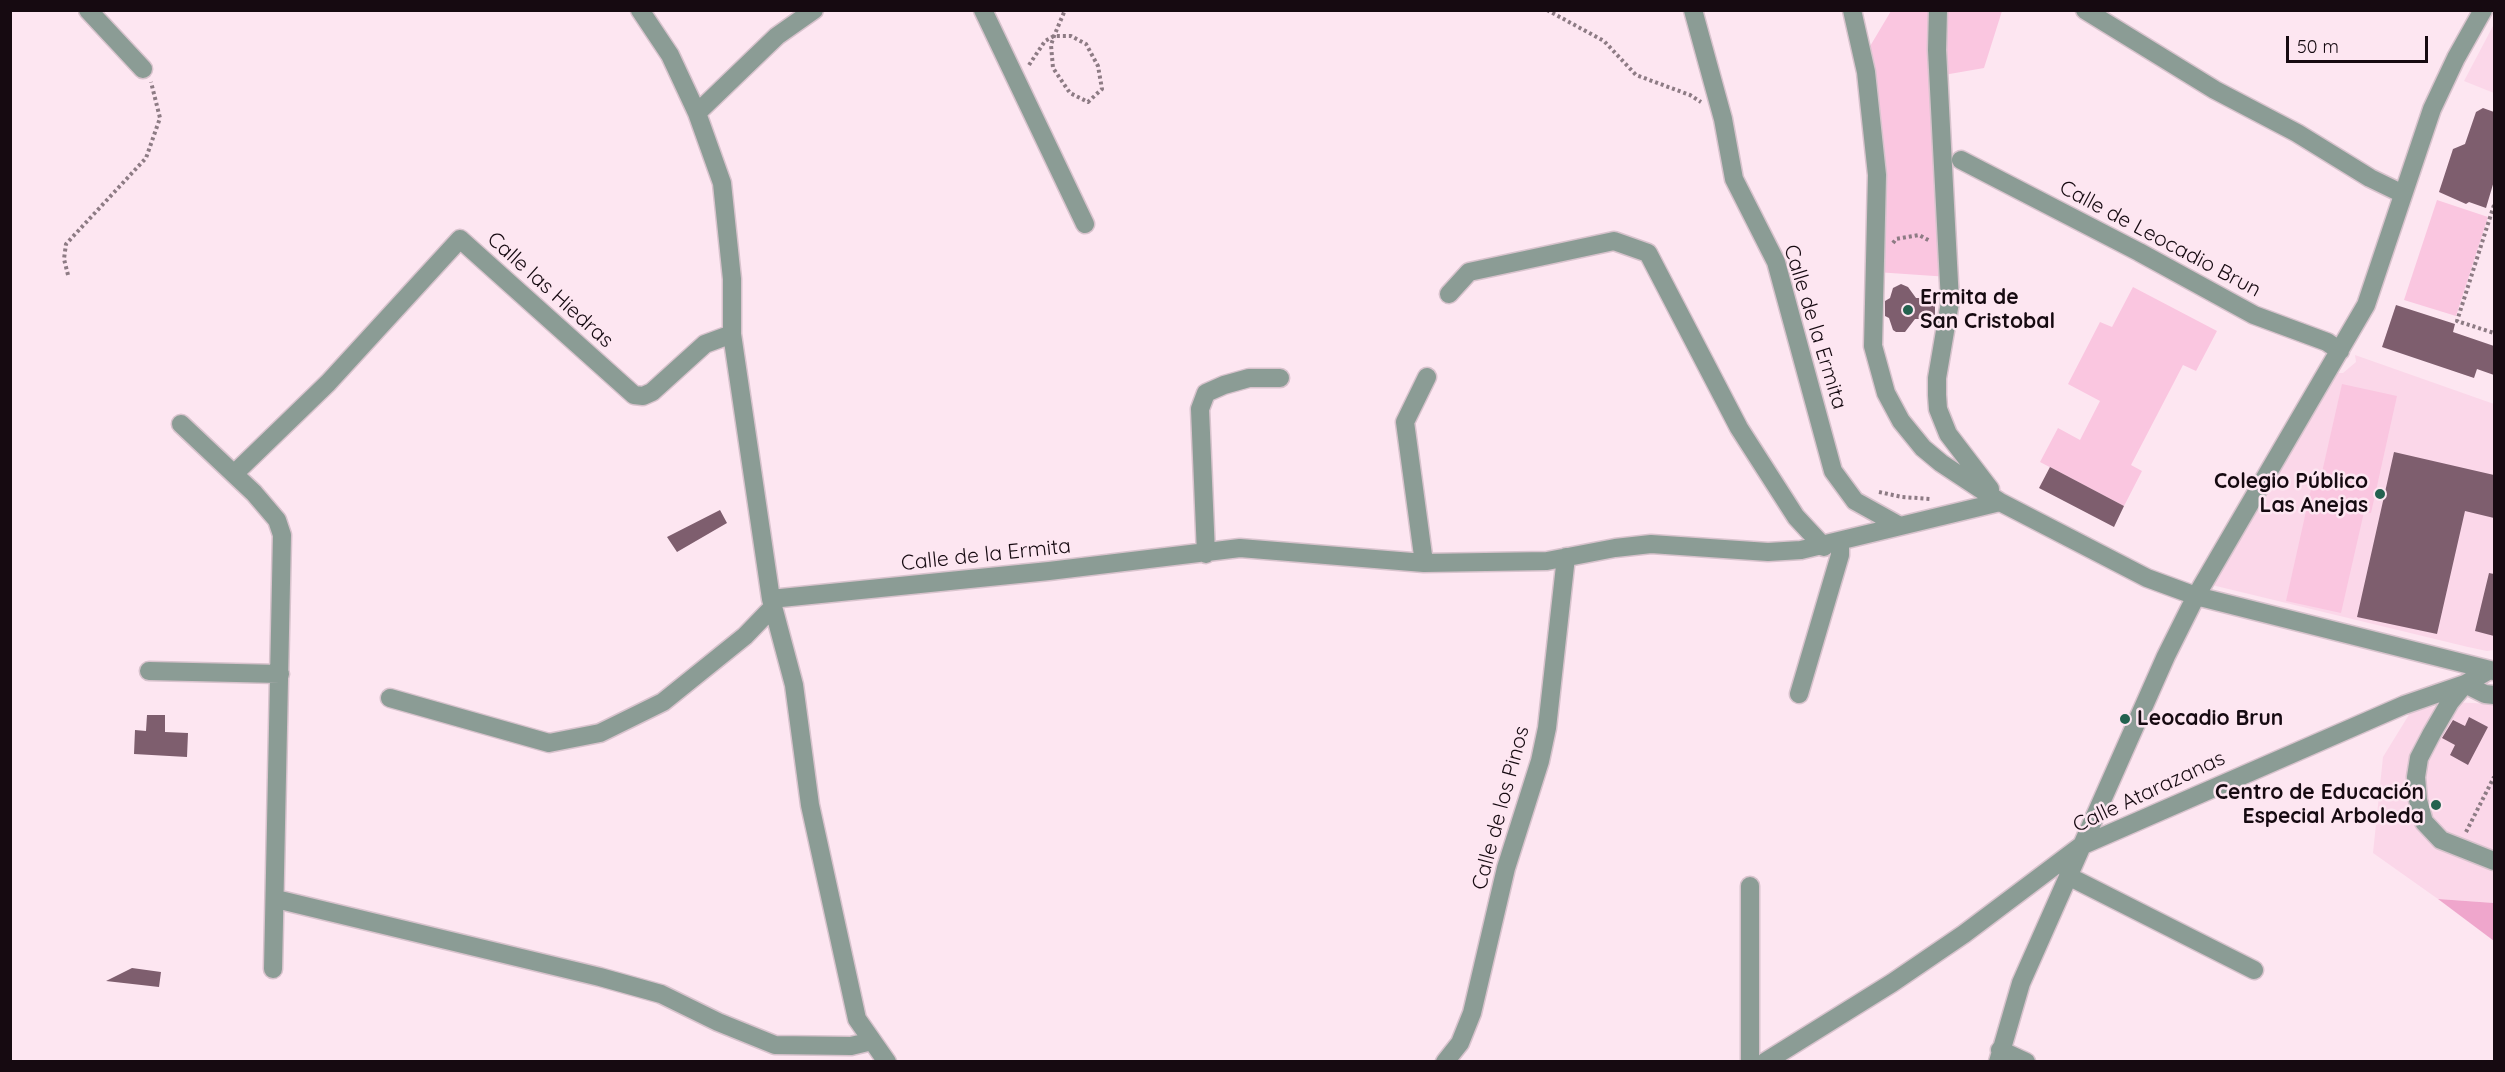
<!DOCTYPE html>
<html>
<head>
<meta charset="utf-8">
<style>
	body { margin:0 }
	#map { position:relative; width:2505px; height:1072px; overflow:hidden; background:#fde6f1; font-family:Quicksand,sans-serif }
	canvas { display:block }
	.frame { position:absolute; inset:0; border:12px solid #160a11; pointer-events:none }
	.scale { position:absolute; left:2286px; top:36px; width:142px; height:27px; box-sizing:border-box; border:3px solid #160a11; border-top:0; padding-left:8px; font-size:18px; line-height:21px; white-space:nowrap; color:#160a11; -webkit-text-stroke:4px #fde6f1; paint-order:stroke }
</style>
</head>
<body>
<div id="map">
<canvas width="2505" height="1072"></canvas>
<div class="frame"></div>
<div class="scale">50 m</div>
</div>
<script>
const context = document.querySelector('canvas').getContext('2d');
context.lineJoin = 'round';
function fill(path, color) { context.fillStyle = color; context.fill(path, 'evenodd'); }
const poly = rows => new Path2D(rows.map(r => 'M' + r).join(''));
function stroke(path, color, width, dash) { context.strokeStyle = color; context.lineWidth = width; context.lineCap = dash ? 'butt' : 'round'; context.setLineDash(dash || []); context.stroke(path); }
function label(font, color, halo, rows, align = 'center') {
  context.font = font + ' Quicksand,sans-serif'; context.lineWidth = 5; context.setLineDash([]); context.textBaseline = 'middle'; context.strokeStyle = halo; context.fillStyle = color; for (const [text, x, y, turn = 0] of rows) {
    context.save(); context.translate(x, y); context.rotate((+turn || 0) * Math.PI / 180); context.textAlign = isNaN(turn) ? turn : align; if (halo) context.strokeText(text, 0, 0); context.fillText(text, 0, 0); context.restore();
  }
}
fill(poly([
	[2494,24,2494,93,2464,81],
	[2355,355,2494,404,2494,650,2487,651,2468,647,2212,585,2338,373,2343,373,2356,362],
	[2450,702,2494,704,2494,903,2438,899,2373,853,2383,757,2410,713]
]), '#fbd7e9');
fill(poly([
	[1891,11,2002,11,1984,68,1938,76,1949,277,1876,272,1863,58],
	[2437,200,2488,217,2456,316,2404,300],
	[2133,287,2217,331,2196,371,2183,365,2131,465,2142,471,2124,506,2040,462,2058,428,2080,440,2100,401,2068,384,2100,322,2112,327],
	[2342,384,2397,396,2371,513,2364,512,2341,613,2286,601,2311,489,2318,490]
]), '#fac6e0');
fill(poly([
	[2438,899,2494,903,2494,941]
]), '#efa6cc');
fill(poly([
	[2483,108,2494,112,2494,181,2486,208,2469,202,2466,204,2439,192,2453,149,2465,144,2476,112],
	[1901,284,1908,287,1916,298,1935,298,1935,319,1915,319,1905,332,1896,332,1893,330,1889,318,1885,316,1885,301,1890,298,1893,288],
	[2396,305,2455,324,2453,332,2494,346,2494,375,2477,369,2474,378,2382,347],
	[2394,452,2494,475,2494,518,2465,511,2437,634,2357,617],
	[2050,467,2124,506,2114,527,2039,488],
	[720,510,727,523,677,552,667,537],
	[2489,573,2494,574,2494,636,2475,631],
	[147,715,165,715,165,732,188,733,187,757,134,754,135,730,146,731],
	[2469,717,2488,727,2468,765,2450,755,2455,745,2442,738,2453,720,2465,726],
	[132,968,161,972,159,987,106,981]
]), '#7e5e6e');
const minor = poly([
	[88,10,143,69],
	[640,10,670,55,697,113,722,183,732,279,732,334,771,599,794,685,810,805,857,1019,887,1062],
	[983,10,1085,224],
	[1693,10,1723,119,1734,179,1776,262,1833,471,1855,501,1900,526],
	[1852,10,1866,72,1877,175,1873,346,1886,393,1901,421,1923,448,1941,463,2000,502,2147,578,2196,596,2494,671],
	[1938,10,1937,50,1950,302,1937,378,1937,395,1938,409,1948,434,1990,489],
	[2085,10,2215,90,2297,133,2370,178,2403,194],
	[697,113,777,36,814,10],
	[1961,160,2139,252,2254,315,2327,342,2340,351],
	[1449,294,1469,272,1614,241,1648,253,1739,428,1796,517,1824,547],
	[181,424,254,493,277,520,282,535,273,969],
	[235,473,328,383,460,239,634,395,643,396,652,392,705,344,732,334],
	[1206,554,1200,409,1206,393,1224,385,1249,378,1280,378],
	[1424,563,1405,422,1427,377],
	[771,599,1049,571,1240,548,1424,563,1547,561,1615,548,1651,544,1768,552,1801,550,2000,502],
	[149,671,280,674],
	[1799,694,1840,555,1840,542],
	[2494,695,2485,694,2465,684,2450,702,2432,733,2419,758,2416,777,2418,800,2424,822,2441,840,2494,861],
	[390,698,549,743,600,733,663,702,745,636,772,608],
	[2068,876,2254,970],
	[276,899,600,977,661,994,718,1022,775,1045,851,1046,872,1041],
	[2000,1050,2026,1062],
	[1445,1062,1460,1043,1472,1013,1506,868,1540,761,1547,728,1566,557],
	[1750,1062,1750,886],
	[1765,1062,1892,983,1964,934,2081,846,2404,705,2465,684,2488,671],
	[1998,1062,2021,983,2166,656,2196,596,2366,305,2432,109,2456,58,2483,10]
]);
stroke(minor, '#d8c3cd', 21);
stroke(poly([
	[1547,10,1604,41,1636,75,1690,95,1701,102],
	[1029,65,1045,41,1054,36,1071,36,1086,44,1098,66,1102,89,1088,102,1070,93,1053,68,1051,45,1054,36,1065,10],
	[2494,205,2457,321,2494,333],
	[1893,243,1896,239,1919,235,1930,241],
	[68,275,64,259,66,244,146,158,160,118,151,82],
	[1879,492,1902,497,1931,499],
	[2466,832,2494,777]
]), '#8d7b84', 4, [3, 3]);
stroke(minor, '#8b9c95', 18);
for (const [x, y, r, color] of [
	[1908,310,6,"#23624f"],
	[2380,494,6,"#23624f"],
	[2125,719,6,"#23624f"],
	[2436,805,6,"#23624f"]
]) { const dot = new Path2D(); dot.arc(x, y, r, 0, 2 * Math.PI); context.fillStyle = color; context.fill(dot); stroke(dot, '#fde6f1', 2); }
label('21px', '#160a11', '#fde6f1', [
	["Calle de Leocadio Brun",2160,239,28],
	["Calle las Hiedras",550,290,42],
	["Calle de la Ermita",1815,327,73],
	["Calle de la Ermita",986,555,-6],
	["Calle Atarazanas",2149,792,-25],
	["Calle de los Pinos",1501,808,-75]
]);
label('bold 21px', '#160a11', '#fde6f1', [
	["Ermita de",1920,298],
	["San Cristobal",1920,322],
	["Colegio Público",2368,482,"right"],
	["Las Anejas",2368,506,"right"],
	["Leocadio Brun",2137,719],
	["Centro de Educación",2424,793,"right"],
	["Especial Arboleda",2424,817,"right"]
], 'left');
</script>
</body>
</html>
